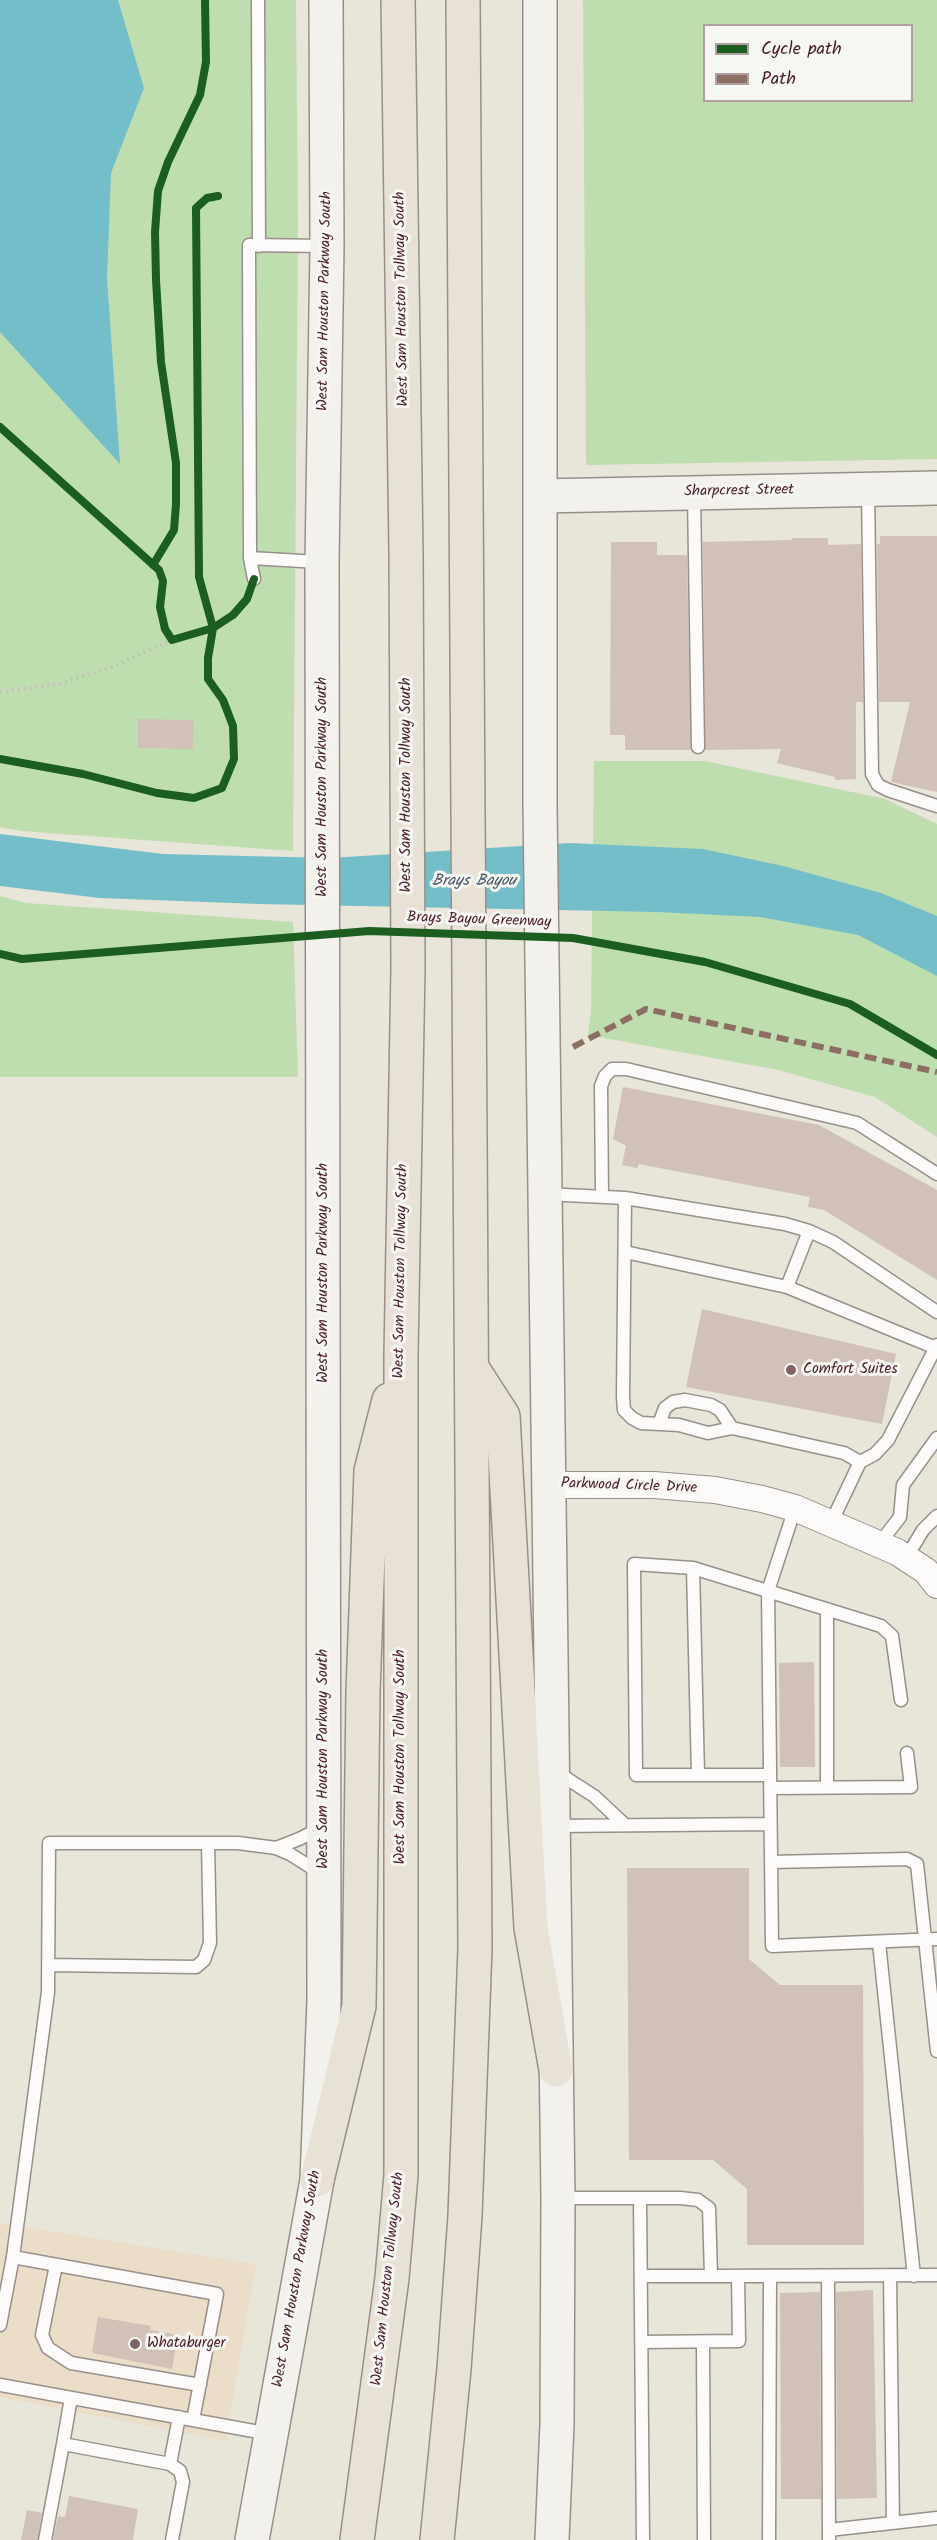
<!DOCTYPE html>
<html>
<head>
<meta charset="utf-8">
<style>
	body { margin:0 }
	#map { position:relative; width:937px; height:2540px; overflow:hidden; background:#e8e5d9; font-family:Kalam,sans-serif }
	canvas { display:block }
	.legend { position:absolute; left:703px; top:24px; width:210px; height:78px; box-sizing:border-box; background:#f6f6f2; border:2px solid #b1a0a2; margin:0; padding:8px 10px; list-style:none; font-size:18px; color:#4a1f2b }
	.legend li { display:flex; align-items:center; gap:12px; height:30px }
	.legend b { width:30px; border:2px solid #b1a0a2 }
</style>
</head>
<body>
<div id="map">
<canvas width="937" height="2540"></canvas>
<ul class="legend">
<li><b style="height:8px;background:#1b5e20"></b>Cycle path</li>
<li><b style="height:8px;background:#8d6e63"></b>Path</li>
</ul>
</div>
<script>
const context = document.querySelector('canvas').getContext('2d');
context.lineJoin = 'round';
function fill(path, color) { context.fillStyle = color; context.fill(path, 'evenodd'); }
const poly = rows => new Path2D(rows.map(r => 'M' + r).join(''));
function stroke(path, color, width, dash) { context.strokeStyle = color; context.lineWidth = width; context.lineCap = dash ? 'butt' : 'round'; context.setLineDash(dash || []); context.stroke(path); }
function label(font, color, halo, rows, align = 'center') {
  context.font = font + ' Kalam,sans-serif'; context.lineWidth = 6; context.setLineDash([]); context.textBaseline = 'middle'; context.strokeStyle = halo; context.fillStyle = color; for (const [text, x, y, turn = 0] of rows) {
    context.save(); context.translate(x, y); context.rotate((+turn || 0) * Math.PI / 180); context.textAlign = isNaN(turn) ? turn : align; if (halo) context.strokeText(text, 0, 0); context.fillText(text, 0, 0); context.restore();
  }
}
fill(poly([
	[0,2223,256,2264,226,2441,0,2397]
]), '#ebddc8');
fill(poly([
	[0,0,296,0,298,226,293,851,21,831,0,827],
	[583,0,937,0,937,459,586,465],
	[704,26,912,26,912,100,704,100],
	[594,761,705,761,885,799,937,824,937,1137,875,1097,778,1070,588,1035,591,1011],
	[0,896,26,903,293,922,298,1077,0,1077]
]), '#bedeaf');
fill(poly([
	[0,0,118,0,144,88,111,173,107,278,120,464,0,332],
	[0,834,163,854,330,858,569,843,703,849,783,866,881,893,937,916,937,976,858,935,760,917,657,912,259,904,100,898,0,886]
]), '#74bec9');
fill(poly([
	[880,536,937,536,937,792,891,782,910,702,879,702,877,544,880,544],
	[792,538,828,538,828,545,861,544,863,702,856,702,856,779,835,780,835,777,777,763,781,749,705,750,703,542,792,540],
	[611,542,657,542,657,555,687,555,691,750,625,750,625,735,610,735],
	[138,719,194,720,193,749,138,748],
	[623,1087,819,1125,937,1190,937,1280,824,1210,808,1207,810,1197,639,1164,637,1168,622,1165,626,1146,613,1139],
	[702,1309,896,1354,882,1424,686,1387],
	[814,1662,815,1767,780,1767,779,1663],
	[627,1868,749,1868,749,1959,780,1985,863,1985,864,2245,747,2245,747,2189,713,2160,629,2160],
	[873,2290,877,2498,837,2499,836,2292],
	[820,2292,821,2499,781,2499,780,2293],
	[98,2317,151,2326,150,2330,178,2335,172,2369,92,2353],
	[69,2496,138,2509,133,2540,53,2540,58,2516,65,2517],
	[27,2510,42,2513,37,2540,21,2540]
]), '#d1c1b6');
const lane = poly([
	[258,0,259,246],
	[868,490,872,774,878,785,888,790,937,806],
	[694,494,698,747],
	[250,558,254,579],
	[319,562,250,558,249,245,326,246],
	[545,1194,625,1198,785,1224,809,1231,833,1242,937,1312],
	[602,1195,601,1086,605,1076,612,1069,626,1069,857,1123,937,1174],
	[625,1198,623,1397,624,1410,632,1418,641,1423,679,1425,708,1433,732,1428,844,1453,860,1462],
	[625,1252,787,1287,936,1348],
	[787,1287,809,1231],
	[659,1424,665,1408,673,1402,685,1400,711,1405,720,1410,732,1428],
	[795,1508,768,1591,772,1946,937,1939],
	[831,1523,860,1462,875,1454,888,1440,937,1345],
	[879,1544,900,1517,903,1485,937,1438],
	[906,1558,923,1530,937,1516],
	[693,1568,698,1775],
	[827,1609,827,1787],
	[555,1771,594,1796,625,1825],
	[770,1775,636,1775,634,1564,693,1568,881,1626,892,1636,901,1700],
	[770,1788,911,1787,907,1753],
	[554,1826,770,1824],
	[276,1848,299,1839,321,1828],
	[771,1862,907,1859,917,1864,937,2051],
	[879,1943,914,2276],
	[48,1965,196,1967,204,1960,210,1943,208,1843],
	[560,2198,680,2198,698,2200,709,2208,711,2276,641,2276],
	[640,2198,643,2540],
	[13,2257,217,2294,193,2420],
	[56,2265,42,2335,48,2348,71,2363,200,2385],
	[711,2276,937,2275],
	[828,2276,829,2540],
	[890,2276,893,2523],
	[0,2325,13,2257,48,1992,49,1843,238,1843,276,1848,290,1854,320,1873],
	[641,2342,739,2341,738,2276],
	[703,2342,704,2540],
	[0,2385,270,2434],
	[71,2398,63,2444,170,2464,180,2471,183,2482,172,2540],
	[170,2464,179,2417],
	[829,2530,937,2518],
	[45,2540,63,2444],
	[769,2540,770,2276]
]);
const street = poly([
	[549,1485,654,1485,715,1490,762,1499,795,1508,897,1552,926,1571,937,1585]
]);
const secondary = poly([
	[540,0,540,805,558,2198,557,2424,552,2540],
	[541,496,937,488],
	[252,2540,317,2180,324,2001,322,562,327,246,326,0]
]);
const highway = poly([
	[472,1368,503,1416,531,1928,556,2070],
	[317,2180,359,2006,363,1692,371,1471,389,1400],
	[357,2540,392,2278,401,2175,401,1355,408,968,406,551,398,0],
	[437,2540,454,2369,465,2216,475,1948,463,0]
]);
stroke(lane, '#988f8b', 15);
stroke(street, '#988f8b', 28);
stroke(secondary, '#988f8b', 36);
stroke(highway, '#988f8b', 36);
stroke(poly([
	[0,692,57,684,112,667,172,640]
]), '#c3bdbc', 4, [1.5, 4.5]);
stroke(lane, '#fcfbf9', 12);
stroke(street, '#fcfbf9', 26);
stroke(secondary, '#f3f1eb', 33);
stroke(highway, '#e7e2d5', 33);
stroke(poly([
	[573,1047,646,1009,937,1072]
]), '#8d6e63', 6, [12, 6]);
stroke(poly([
	[0,427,159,570,163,581,160,607,165,629,172,640,213,628,233,615,247,599,254,579],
	[153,565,174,530,176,504,176,463,161,362,156,280,155,232,158,191,168,162,200,95,206,62,205,0],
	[0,759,83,774,157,793,194,798,222,788,234,759,233,726,223,700,208,679,208,658,213,628,199,577,196,208,207,198,218,196],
	[0,954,22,959,369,931,573,938,705,962,850,1004,937,1055]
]), '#1b5e20', 8);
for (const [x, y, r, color] of [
	[791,1370,6,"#816468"],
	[135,2344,6,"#816468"]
]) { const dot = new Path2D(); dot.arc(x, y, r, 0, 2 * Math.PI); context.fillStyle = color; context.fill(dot); stroke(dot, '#f6f6f2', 2); }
label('15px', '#4a1f2b', '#f6f6f2', [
	["West Sam Houston Tollway South",403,299,-91],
	["West Sam Houston Parkway South",326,301,-89],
	["Sharpcrest Street",739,492,-1],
	["West Sam Houston Tollway South",407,785,-90],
	["West Sam Houston Parkway South",323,787,-90],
	["Brays Bayou Greenway",479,921,2],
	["West Sam Houston Tollway South",402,1271,-89],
	["West Sam Houston Parkway South",324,1273,-90],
	["Parkwood Circle Drive",629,1487,2],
	["West Sam Houston Tollway South",401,1757,-90],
	["West Sam Houston Parkway South",324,1759,-90],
	["West Sam Houston Parkway South",298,2279,-80],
	["West Sam Houston Tollway South",389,2279,-84]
]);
label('15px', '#4a1f2b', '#f6f6f2', [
	["Comfort Suites",803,1370],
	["Whataburger",147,2344]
], 'left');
label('italic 16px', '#475867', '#f6f6f2', [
	["Brays Bayou",474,882]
]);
</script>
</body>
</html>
